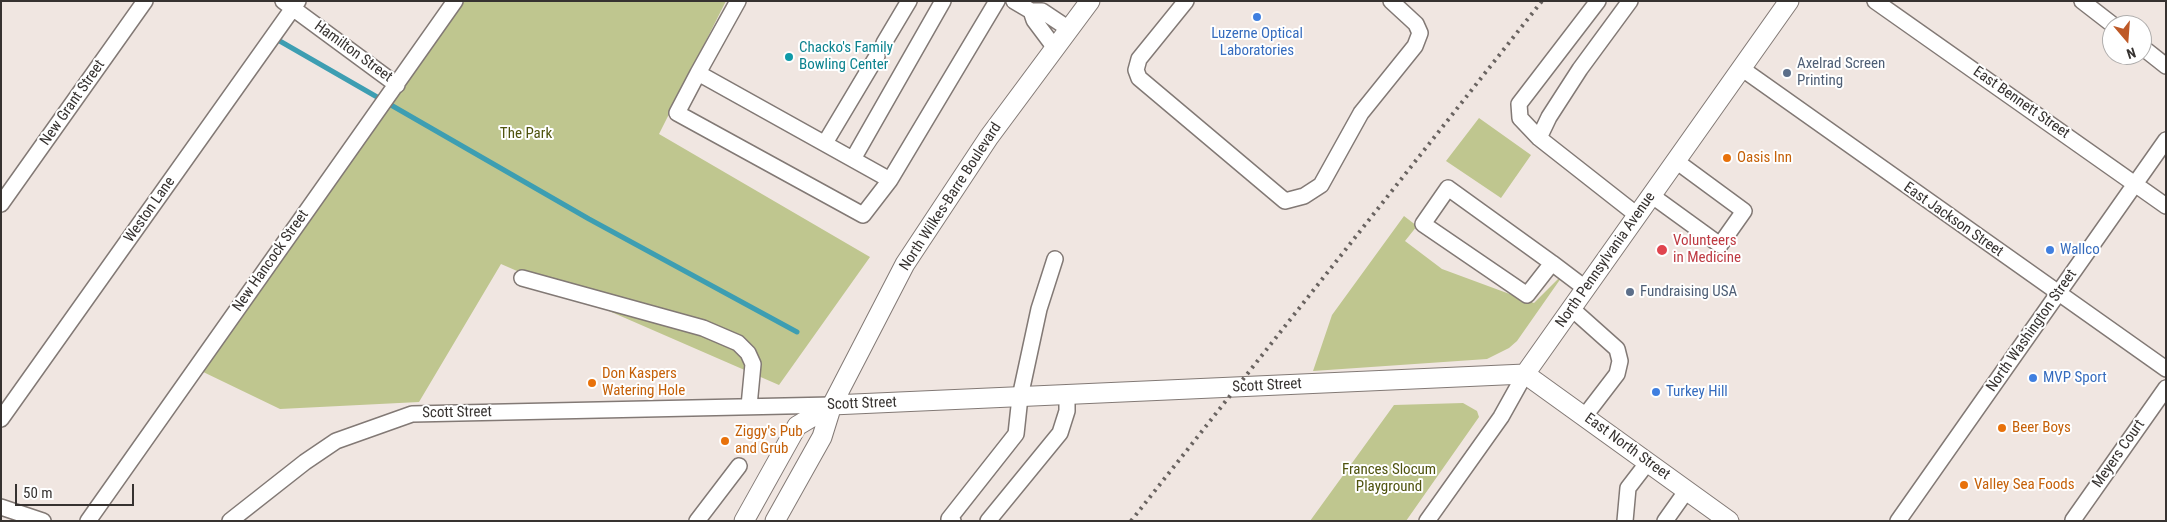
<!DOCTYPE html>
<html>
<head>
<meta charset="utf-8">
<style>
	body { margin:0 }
	#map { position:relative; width:2167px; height:522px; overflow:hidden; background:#f0e6e1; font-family:"Roboto Condensed",sans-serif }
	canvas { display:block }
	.frame { position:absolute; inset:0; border:2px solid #363230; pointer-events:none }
	.north { position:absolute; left:2102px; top:15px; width:50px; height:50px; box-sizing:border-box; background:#fff; border:1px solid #afadac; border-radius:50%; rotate:162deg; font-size:14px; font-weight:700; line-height:20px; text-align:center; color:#363230 }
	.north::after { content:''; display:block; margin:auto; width:18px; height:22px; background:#be5927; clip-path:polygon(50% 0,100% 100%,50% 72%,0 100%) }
	.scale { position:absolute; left:15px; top:484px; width:119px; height:22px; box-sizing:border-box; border:2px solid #363230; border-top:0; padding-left:6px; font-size:15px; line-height:18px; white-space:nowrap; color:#363230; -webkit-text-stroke:4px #fff; paint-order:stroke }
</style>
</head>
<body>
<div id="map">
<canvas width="2167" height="522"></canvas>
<div class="frame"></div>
<div class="north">N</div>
<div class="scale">50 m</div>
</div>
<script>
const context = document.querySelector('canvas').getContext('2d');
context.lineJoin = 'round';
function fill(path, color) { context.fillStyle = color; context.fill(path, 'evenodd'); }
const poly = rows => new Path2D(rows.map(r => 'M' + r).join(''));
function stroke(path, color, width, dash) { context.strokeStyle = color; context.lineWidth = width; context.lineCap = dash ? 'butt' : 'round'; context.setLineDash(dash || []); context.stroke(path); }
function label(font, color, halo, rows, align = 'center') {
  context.font = font + ' "Roboto Condensed",sans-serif'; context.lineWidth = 4; context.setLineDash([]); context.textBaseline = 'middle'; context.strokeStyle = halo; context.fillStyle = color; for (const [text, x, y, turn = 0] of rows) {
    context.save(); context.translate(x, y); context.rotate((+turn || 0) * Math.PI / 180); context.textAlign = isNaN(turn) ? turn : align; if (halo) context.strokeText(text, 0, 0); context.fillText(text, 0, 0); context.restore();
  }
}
fill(poly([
	[453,1,726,1,659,134,870,257,779,385,501,264,419,402,280,409,197,369],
	[1479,118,1531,155,1501,198,1446,161],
	[1404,216,1417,226,1405,241,1442,269,1534,303,1566,271,1517,341,1509,348,1487,359,1313,371,1332,315],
	[1463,403,1477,411,1479,417,1406,521,1310,521,1394,405]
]), '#bfc68f');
stroke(poly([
	[280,37,278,40,589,219,797,332]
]), '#3d9eb2', 5);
const minor = poly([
	[283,1,397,85],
	[738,1,698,73,890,180,997,1],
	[1014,1,1031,11,1042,11,1069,29],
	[1186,1,1139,59,1136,70,1139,78,1285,201,1304,196,1321,185,1361,113,1415,46,1420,33,1416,24,1391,1],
	[1598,1,1519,104,1520,118,1539,138,1637,215],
	[1875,1,2166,206],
	[2082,1,2113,25],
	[1031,11,1034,20,1055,48],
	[884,43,909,1],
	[2142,47,2166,66],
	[1741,68,2166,369],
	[698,73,677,113,863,215,890,180],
	[1539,138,1549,117,1580,69,1630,1],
	[825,143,877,56],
	[853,159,943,1],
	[1651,195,1720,245,1744,211,1676,161],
	[1,204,145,1],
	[1552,263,1527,295,1423,224,1448,188,1552,263,1585,288],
	[522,278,703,328,738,343,748,353,753,364,749,406],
	[1571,308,1617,349,1620,361,1617,374,1584,417],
	[1,419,298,1],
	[1,507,43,521],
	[88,521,455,1],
	[230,521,305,462,336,441,412,414,832,405],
	[697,521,739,466],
	[953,521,949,519,1016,434,1020,397,1039,309,1055,259],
	[988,521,1060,433,1067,411,1067,395],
	[1427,521,1501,417,1525,374],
	[1625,521,1628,488,1648,462],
	[1665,521,1687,490],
	[1898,521,2166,140],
	[2075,521,2073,520,2166,388]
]);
const major = poly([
	[1525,374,1789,1],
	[1525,374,1729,521],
	[744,521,797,426,832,405,1525,374],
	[775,521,822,437,832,405,905,264,989,137,1090,1]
]);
stroke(minor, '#827975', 18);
stroke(major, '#827975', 21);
stroke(minor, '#fff', 15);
stroke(major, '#fff', 19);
stroke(poly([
	[1131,521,1542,1]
]), '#696360', 4, [2.5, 5]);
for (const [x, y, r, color] of [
	[1257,17,5,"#3f7fe0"],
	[789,57,5,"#0f9aa8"],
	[1787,73,5,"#5c6f8a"],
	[1727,158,5,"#e8710a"],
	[1662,250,6,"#e0444e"],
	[2050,250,5,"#3f7fe0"],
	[1630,292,5,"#5c6f8a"],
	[2033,378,5,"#3f7fe0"],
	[592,383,5,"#e8710a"],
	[1656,392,5,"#3f7fe0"],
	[2002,428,5,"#e8710a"],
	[725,441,5,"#e8710a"],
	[1964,485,5,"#e8710a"]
]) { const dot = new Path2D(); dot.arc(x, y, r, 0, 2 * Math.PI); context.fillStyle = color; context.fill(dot); stroke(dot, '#fff', 2); }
label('15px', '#366cbe', '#fff', [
	["Luzerne Optical",1257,34,"center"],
	["Laboratories",1257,51,"center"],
	["Wallco",2060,250],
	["MVP Sport",2043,378],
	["Turkey Hill",1666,392]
], 'left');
label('15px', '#0d838f', '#fff', [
	["Chacko's Family",799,48],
	["Bowling Center",799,65]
], 'left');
label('15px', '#363230', '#fff', [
	["Hamilton Street",353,52,36],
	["New Grant Street",73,103,-55],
	["East Bennett Street",2021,103,35],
	["North Wilkes-Barre Boulevard",951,197,-57],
	["Weston Lane",150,210,-55],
	["East Jackson Street",1953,220,35],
	["North Pennsylvania Avenue",1606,260,-55],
	["New Hancock Street",271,261,-55],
	["North Washington Street",2032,331,-55],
	["Scott Street",1267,386,-3],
	["Scott Street",862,404,-2],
	["Scott Street",457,413,-1],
	["East North Street",1627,447,36],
	["Meyers Court",2119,454,-55]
]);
label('15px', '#4e5e75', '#fff', [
	["Axelrad Screen",1797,64],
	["Printing",1797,81],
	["Fundraising USA",1640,292]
], 'left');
label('15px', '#4f530e', '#fff', [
	["The Park",526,134],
	["Frances Slocum",1389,470],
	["Playground",1389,487]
]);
label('15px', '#c56008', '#fff', [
	["Oasis Inn",1737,158],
	["Don Kaspers",602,374],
	["Watering Hole",602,391],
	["Beer Boys",2012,428],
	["Ziggy's Pub",735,432],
	["and Grub",735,449],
	["Valley Sea Foods",1974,485]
], 'left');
label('15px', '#be3a42', '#fff', [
	["Volunteers",1673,241],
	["in Medicine",1673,258]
], 'left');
</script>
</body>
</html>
